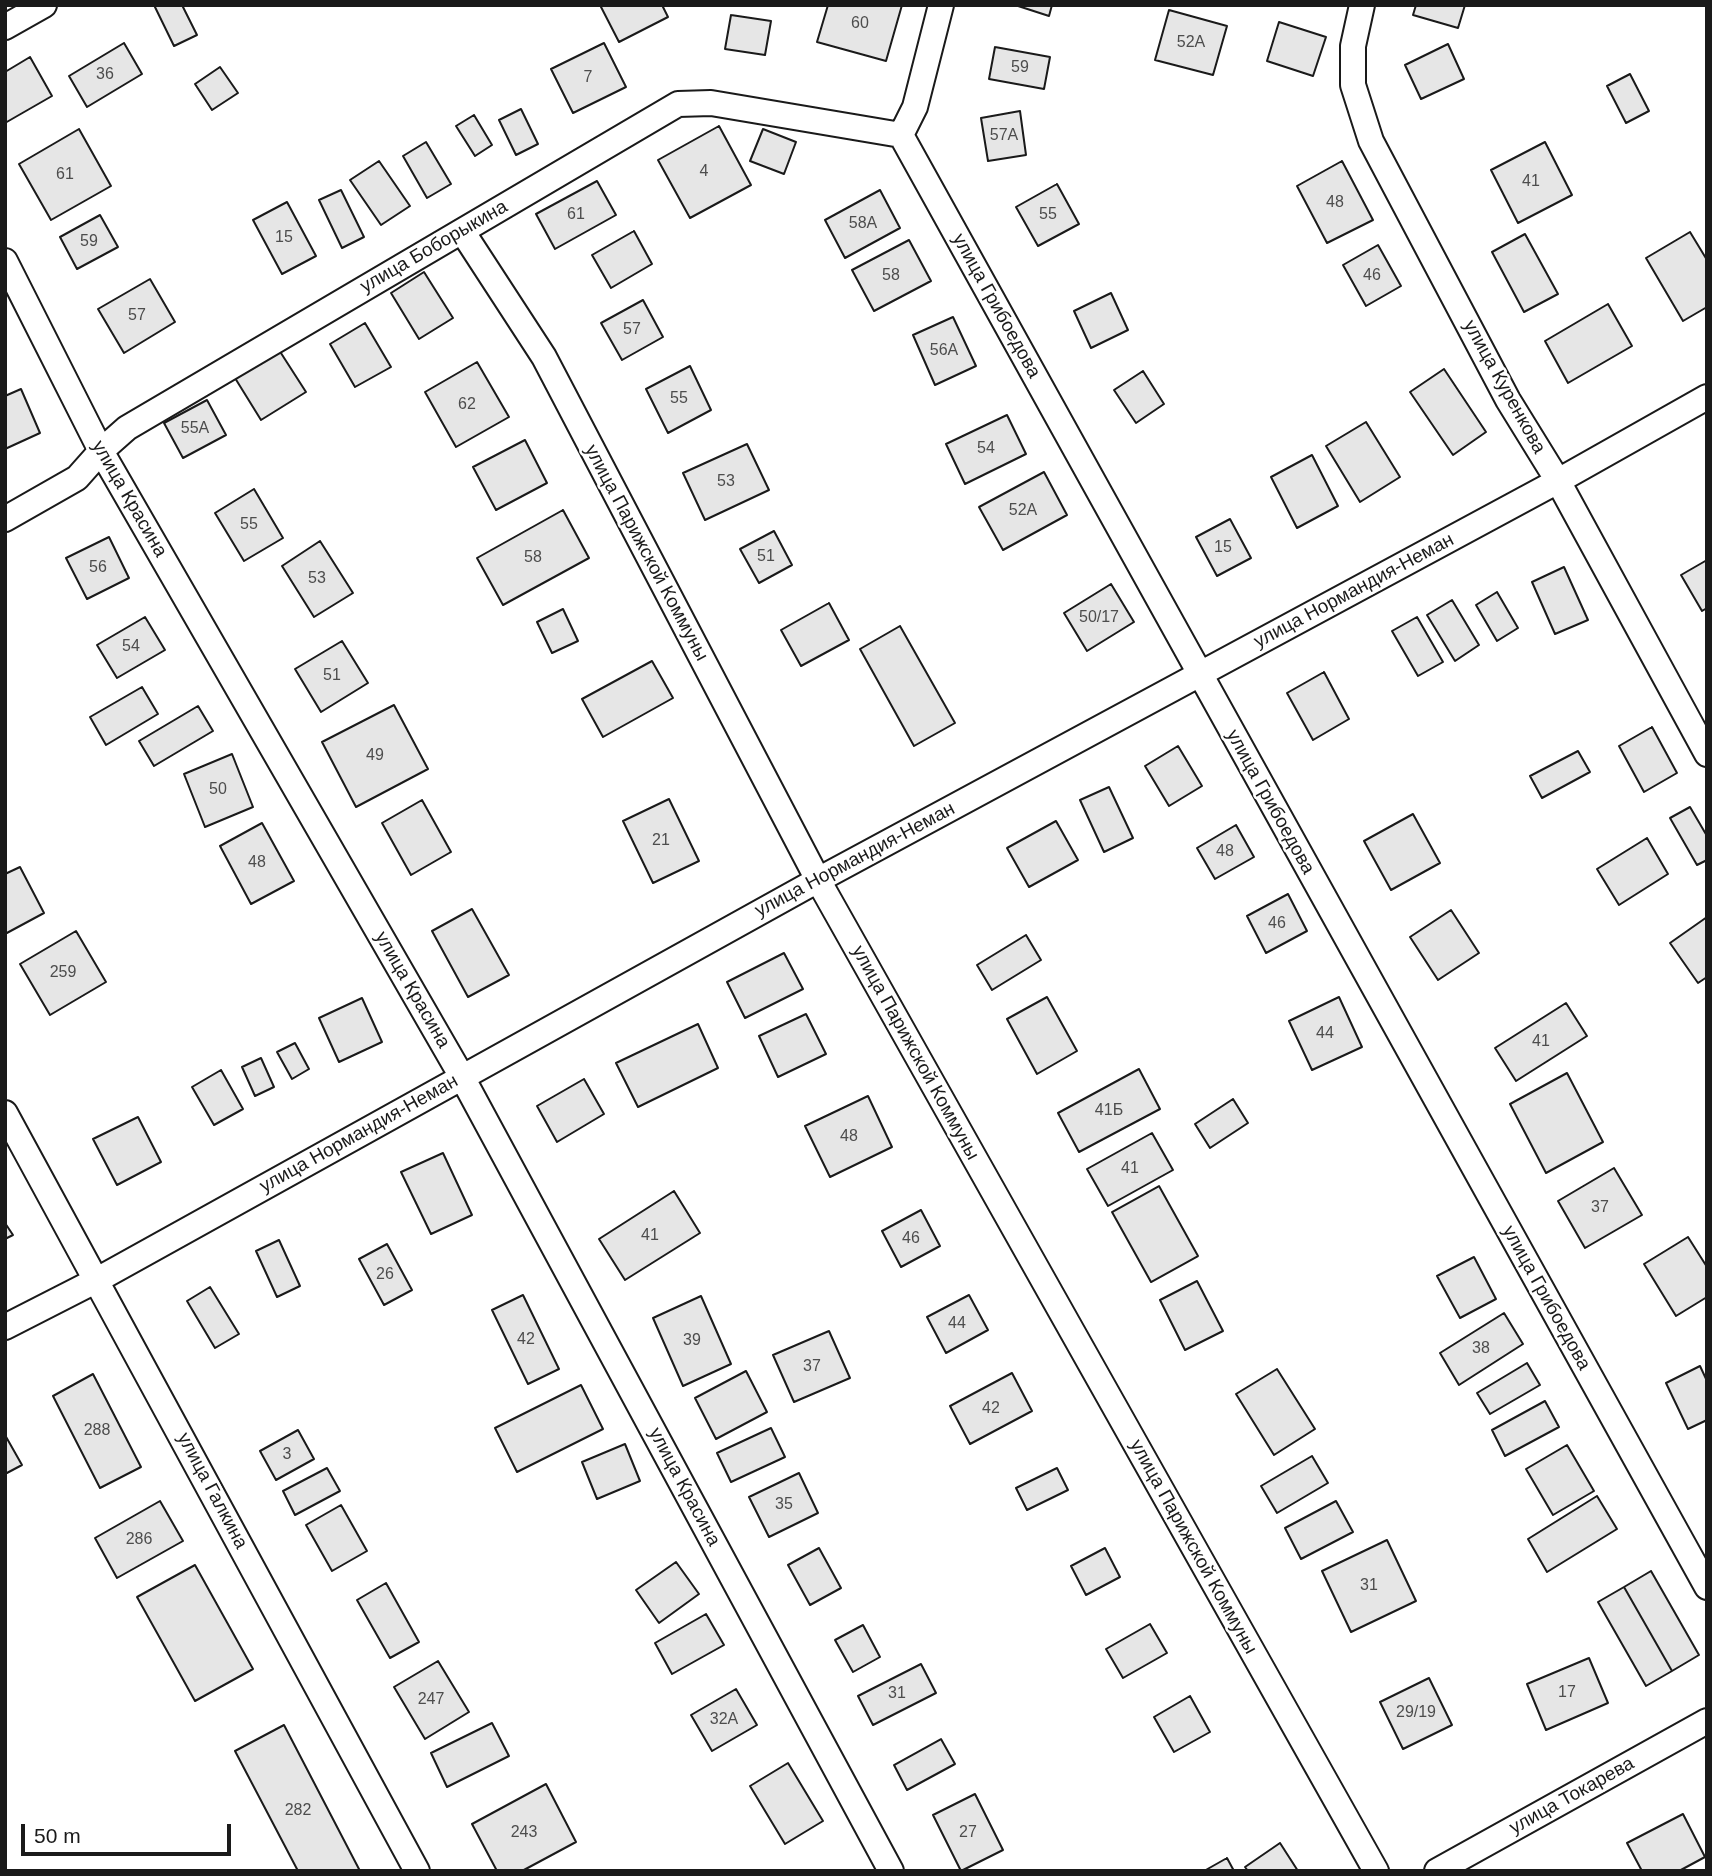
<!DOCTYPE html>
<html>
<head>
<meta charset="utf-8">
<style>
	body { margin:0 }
	#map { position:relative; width:1712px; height:1876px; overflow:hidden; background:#fff; font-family:Arial,sans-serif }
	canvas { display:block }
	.frame { position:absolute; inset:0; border:7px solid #1a1a1a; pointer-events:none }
	.scale { position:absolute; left:21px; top:1824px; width:210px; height:32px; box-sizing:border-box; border:4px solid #1a1a1a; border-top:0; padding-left:9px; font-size:21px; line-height:24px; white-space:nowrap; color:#1a1a1a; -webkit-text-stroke:5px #fff; paint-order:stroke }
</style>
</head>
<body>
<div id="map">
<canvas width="1712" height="1876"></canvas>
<div class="frame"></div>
<div class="scale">50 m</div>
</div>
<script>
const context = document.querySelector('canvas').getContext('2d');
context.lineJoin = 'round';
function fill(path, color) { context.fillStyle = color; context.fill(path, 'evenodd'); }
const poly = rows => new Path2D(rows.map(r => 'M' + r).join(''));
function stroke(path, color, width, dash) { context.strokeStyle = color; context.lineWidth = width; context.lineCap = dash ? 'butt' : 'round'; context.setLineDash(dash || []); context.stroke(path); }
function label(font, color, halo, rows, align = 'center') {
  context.font = font + ' Arial,sans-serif'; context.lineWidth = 5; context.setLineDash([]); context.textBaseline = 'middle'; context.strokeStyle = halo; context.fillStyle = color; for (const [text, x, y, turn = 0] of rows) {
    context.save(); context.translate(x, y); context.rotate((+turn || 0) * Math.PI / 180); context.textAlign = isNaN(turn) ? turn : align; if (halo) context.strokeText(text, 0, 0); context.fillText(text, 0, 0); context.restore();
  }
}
const building = poly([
	[154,5,182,5,197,35,174,46,154,5],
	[600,5,662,5,668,17,619,42,600,5],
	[828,5,902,5,886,61,817,42,828,5],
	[1015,5,1052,5,1049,16,1015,5],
	[1416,5,1465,5,1458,28,1413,15,1416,5],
	[1169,10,1227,26,1213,75,1155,60,1169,10],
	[731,15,771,21,765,55,725,49,731,15],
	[1279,22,1326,37,1313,76,1267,61,1279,22],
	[124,43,142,74,87,107,69,76,124,43],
	[604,43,626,87,573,113,551,69,604,43],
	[1448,44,1464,79,1421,99,1405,65,1448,44],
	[995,47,1050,57,1044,89,989,79,995,47],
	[30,57,52,96,5,123,5,72,30,57],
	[220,67,238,93,212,110,195,84,220,67],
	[1630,74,1649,111,1626,123,1607,86,1630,74],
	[521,109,538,144,516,155,499,120,521,109],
	[1020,111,1026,155,988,161,981,118,1020,111],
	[474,115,492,145,475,156,456,126,474,115],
	[719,126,751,185,690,218,658,160,719,126],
	[79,129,111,186,51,220,19,164,79,129],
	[763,129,796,142,784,174,750,161,763,129],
	[426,142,451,184,427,198,403,156,426,142],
	[1545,142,1572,195,1518,223,1491,170,1545,142],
	[379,161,410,206,381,225,350,180,379,161],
	[1342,161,1373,220,1327,243,1297,186,1342,161],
	[597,181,616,215,555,249,536,214,597,181],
	[1057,184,1079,224,1038,246,1016,207,1057,184],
	[341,190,364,237,342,248,319,200,341,190],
	[880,190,900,228,845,258,825,220,880,190],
	[287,202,316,256,282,274,253,220,287,202],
	[100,215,118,247,77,269,60,237,100,215],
	[634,231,652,264,611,288,592,255,634,231],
	[1690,232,1707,260,1707,307,1683,321,1646,258,1690,232],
	[1525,234,1558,294,1524,312,1492,252,1525,234],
	[909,240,931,281,874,311,852,270,909,240],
	[1378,245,1401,286,1366,306,1343,265,1378,245],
	[424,272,453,318,419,339,391,293,424,272],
	[150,279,175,322,124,353,98,309,150,279],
	[1111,293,1128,330,1091,348,1074,311,1111,293],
	[643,300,663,337,622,360,601,323,643,300],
	[1608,304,1632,346,1568,383,1545,341,1608,304],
	[953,317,976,366,935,385,913,335,953,317],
	[365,323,391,367,355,387,330,344,365,323],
	[279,350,306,392,261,420,235,378,279,350],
	[477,362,509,417,456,447,425,392,477,362],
	[690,366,711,410,668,433,646,389,690,366],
	[1444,369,1486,432,1453,455,1410,392,1444,369],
	[1143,371,1164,404,1136,423,1114,390,1143,371],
	[21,389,40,433,5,449,5,396,21,389],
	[207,400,226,435,183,458,164,423,207,400],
	[1007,415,1026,454,965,484,946,444,1007,415],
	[1366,422,1400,477,1360,502,1326,446,1366,422],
	[525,440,547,483,496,510,473,467,525,440],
	[747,444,769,490,705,520,683,473,747,444],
	[1312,455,1338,506,1297,528,1271,477,1312,455],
	[1044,472,1067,515,1003,550,979,507,1044,472],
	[254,489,283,538,244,561,215,513,254,489],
	[563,510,589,558,503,605,477,558,563,510],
	[1230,519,1251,558,1217,576,1196,537,1230,519],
	[774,531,792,565,759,583,740,549,774,531],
	[109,537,129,578,87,599,66,558,109,537],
	[320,541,353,593,314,617,282,566,320,541],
	[1707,560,1707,608,1702,611,1681,575,1707,560],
	[1564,567,1588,620,1555,634,1532,582,1564,567],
	[1111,584,1134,622,1087,651,1064,613,1111,584],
	[1497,592,1518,628,1497,641,1476,605,1497,592],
	[1452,600,1479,645,1455,661,1427,615,1452,600],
	[829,603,849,640,801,666,781,630,829,603],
	[563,609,578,641,552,653,537,622,563,609],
	[145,617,165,650,117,678,97,645,145,617],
	[1417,617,1443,662,1418,676,1392,631,1417,617],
	[900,626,955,723,914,746,860,649,900,626],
	[342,641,368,683,321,712,295,669,342,641],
	[652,661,673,698,603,737,582,699,652,661],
	[1324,672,1349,719,1313,740,1287,693,1324,672],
	[142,687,158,714,106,745,90,717,142,687],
	[394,705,428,769,356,807,322,742,394,705],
	[198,706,213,731,154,766,139,741,198,706],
	[1652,727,1677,773,1644,792,1619,746,1652,727],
	[1178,746,1202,786,1169,806,1145,766,1178,746],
	[1578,751,1590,772,1542,798,1530,776,1578,751],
	[232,754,253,807,205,827,184,774,232,754],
	[1109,787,1133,838,1104,852,1080,800,1109,787],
	[669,799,699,861,653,883,623,821,669,799],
	[422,800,451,852,411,875,382,823,422,800],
	[1690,807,1707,836,1707,860,1697,865,1670,818,1690,807],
	[1413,814,1440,863,1391,890,1364,841,1413,814],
	[1056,821,1078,860,1029,887,1007,848,1056,821],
	[262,823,294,881,251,904,220,846,262,823],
	[1236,825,1254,857,1215,879,1197,848,1236,825],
	[1647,838,1668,874,1619,905,1597,869,1647,838],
	[20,867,44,913,5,934,5,874,20,867],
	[1288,894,1307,931,1266,953,1247,916,1288,894],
	[472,909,509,975,468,997,432,931,472,909],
	[1451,910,1479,953,1438,980,1410,937,1451,910],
	[1707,917,1707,977,1698,983,1670,943,1707,917],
	[76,931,106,982,50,1015,20,964,76,931],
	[1026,935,1041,960,992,990,977,965,1026,935],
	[784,953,803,989,745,1018,727,982,784,953],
	[1047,997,1077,1051,1037,1074,1007,1019,1047,997],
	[1339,997,1362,1047,1312,1070,1289,1021,1339,997],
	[362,998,382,1042,339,1062,319,1018,362,998],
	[1566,1003,1587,1036,1516,1081,1495,1048,1566,1003],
	[806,1014,826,1054,778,1077,759,1036,806,1014],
	[698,1024,718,1068,638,1107,616,1063,698,1024],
	[295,1043,309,1069,292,1079,277,1052,295,1043],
	[261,1058,274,1087,255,1096,242,1067,261,1058],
	[1139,1069,1160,1109,1079,1152,1058,1113,1139,1069],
	[221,1070,243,1109,214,1125,192,1087,221,1070],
	[1567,1073,1603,1142,1546,1173,1510,1104,1567,1073],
	[584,1079,604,1114,557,1142,537,1106,584,1079],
	[868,1096,892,1147,830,1177,805,1126,868,1096],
	[1233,1099,1248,1123,1210,1148,1195,1124,1233,1099],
	[138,1117,161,1162,117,1185,93,1139,138,1117],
	[1152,1133,1173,1170,1108,1206,1087,1169,1152,1133],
	[443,1153,472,1215,431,1234,401,1172,443,1153],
	[1614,1168,1642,1215,1585,1248,1558,1201,1614,1168],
	[1159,1186,1198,1256,1151,1282,1112,1212,1159,1186],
	[674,1191,700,1233,625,1280,599,1239,674,1191],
	[921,1210,940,1246,901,1267,882,1231,921,1210],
	[5,1223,13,1235,5,1239,5,1223],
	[1688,1237,1707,1267,1707,1297,1676,1316,1644,1264,1688,1237],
	[279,1240,300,1286,277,1297,256,1251,279,1240],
	[387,1244,412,1290,384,1305,359,1259,387,1244],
	[1474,1257,1496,1299,1460,1318,1437,1276,1474,1257],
	[1197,1281,1223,1331,1185,1350,1160,1300,1197,1281],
	[210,1287,239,1334,215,1348,187,1301,210,1287],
	[523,1295,559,1369,528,1384,492,1310,523,1295],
	[969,1295,988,1330,946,1353,927,1317,969,1295],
	[701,1296,731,1364,683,1386,653,1318,701,1296],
	[1504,1313,1523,1344,1459,1385,1440,1353,1504,1313],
	[829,1331,850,1378,794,1402,773,1355,829,1331],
	[1527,1363,1540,1385,1490,1414,1477,1393,1527,1363],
	[1700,1366,1707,1381,1707,1420,1688,1429,1666,1383,1700,1366],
	[1277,1369,1315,1429,1274,1455,1236,1394,1277,1369],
	[746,1371,767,1412,716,1439,695,1398,746,1371],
	[1012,1373,1032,1411,970,1444,950,1406,1012,1373],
	[93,1374,141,1467,100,1488,53,1396,93,1374],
	[581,1385,603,1429,517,1472,495,1428,581,1385],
	[1545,1401,1559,1427,1505,1456,1492,1430,1545,1401],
	[771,1428,785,1457,731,1482,717,1453,771,1428],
	[298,1430,314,1459,276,1480,260,1451,298,1430],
	[5,1435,22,1465,5,1474,5,1435],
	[625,1444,640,1481,597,1499,582,1462,625,1444],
	[1567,1445,1594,1491,1553,1515,1526,1469,1567,1445],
	[1312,1456,1328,1483,1277,1513,1261,1486,1312,1456],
	[327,1468,340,1491,295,1515,283,1491,327,1468],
	[1057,1468,1068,1490,1027,1510,1016,1488,1057,1468],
	[799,1473,818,1513,769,1537,749,1497,799,1473],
	[1597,1496,1617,1529,1547,1572,1528,1539,1597,1496],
	[160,1501,183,1541,117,1578,95,1538,160,1501],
	[1336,1501,1353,1532,1301,1559,1285,1528,1336,1501],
	[341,1505,367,1551,332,1571,306,1525,341,1505],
	[1387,1540,1416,1601,1351,1632,1322,1571,1387,1540],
	[819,1548,841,1588,810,1605,788,1565,819,1548],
	[1105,1548,1120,1577,1086,1595,1071,1566,1105,1548],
	[676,1562,699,1594,659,1623,636,1590,676,1562],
	[195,1565,253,1669,195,1701,137,1597,195,1565],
	[1651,1571,1699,1655,1672,1671,1624,1587,1651,1571],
	[386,1583,419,1642,390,1658,357,1600,386,1583],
	[1624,1587,1672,1671,1646,1686,1598,1602,1624,1587],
	[706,1614,724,1645,672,1674,655,1643,706,1614],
	[1150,1624,1167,1653,1123,1678,1106,1649,1150,1624],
	[863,1625,880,1657,853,1672,835,1640,863,1625],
	[1589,1658,1608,1703,1546,1730,1527,1684,1589,1658],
	[438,1661,469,1712,425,1739,394,1687,438,1661],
	[921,1664,936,1693,873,1725,858,1696,921,1664],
	[1429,1678,1452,1725,1403,1749,1380,1702,1429,1678],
	[736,1689,757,1725,712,1751,691,1715,736,1689],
	[1190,1696,1210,1732,1174,1752,1154,1717,1190,1696],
	[492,1723,509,1756,447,1787,431,1753,492,1723],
	[284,1725,360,1871,298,1871,235,1751,284,1725],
	[941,1739,955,1764,907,1790,894,1765,941,1739],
	[788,1763,823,1821,785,1844,750,1786,788,1763],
	[546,1784,576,1842,522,1871,497,1871,472,1824,546,1784],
	[975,1794,1003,1850,961,1871,933,1815,975,1794],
	[1683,1814,1705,1857,1679,1871,1642,1871,1627,1843,1683,1814],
	[1280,1843,1298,1871,1248,1871,1245,1867,1280,1843],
	[1227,1858,1234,1871,1204,1871,1227,1858]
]);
fill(building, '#e6e6e6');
stroke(building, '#1a1a1a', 2);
const street = poly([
	[941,5,915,107,901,135,1707,1587],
	[1362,5,1353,46,1353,85,1371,141,1508,400,1558,481,1707,754],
	[5,27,44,5],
	[462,231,544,357,818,880,1376,1871],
	[5,261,101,451,462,1077,891,1871],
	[5,519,77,478,101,451,127,428,678,104,711,103,901,135],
	[5,1113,417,1871],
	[5,1327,97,1280,818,880,1558,481,1707,397],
	[1437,1871,1707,1721]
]);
stroke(street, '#1a1a1a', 28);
stroke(street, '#fff', 24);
label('16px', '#4d4d4d', null, [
	["60",860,24],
	["52А",1191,43],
	["59",1020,68],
	["36",105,75],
	["7",588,78],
	["57А",1004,136],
	["4",704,172],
	["61",65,175],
	["41",1531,182],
	["48",1335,203],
	["61",576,215],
	["55",1048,215],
	["58А",863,224],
	["15",284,238],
	["59",89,242],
	["58",891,276],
	["46",1372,276],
	["57",137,316],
	["57",632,330],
	["56А",944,351],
	["55",679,399],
	["62",467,405],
	["55А",195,429],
	["54",986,449],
	["53",726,482],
	["52А",1023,511],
	["55",249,525],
	["15",1223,548],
	["51",766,557],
	["58",533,558],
	["56",98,568],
	["53",317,579],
	["50/17",1099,618],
	["54",131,647],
	["51",332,676],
	["49",375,756],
	["50",218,790],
	["21",661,841],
	["48",1225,852],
	["48",257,863],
	["46",1277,924],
	["259",63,973],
	["44",1325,1034],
	["41",1541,1042],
	["41Б",1109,1111],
	["48",849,1137],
	["41",1130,1169],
	["37",1600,1208],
	["41",650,1236],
	["46",911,1239],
	["26",385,1275],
	["44",957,1324],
	["42",526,1340],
	["39",692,1341],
	["38",1481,1349],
	["37",812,1367],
	["42",991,1409],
	["288",97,1431],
	["3",287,1455],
	["35",784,1505],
	["286",139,1540],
	["31",1369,1586],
	["17",1567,1693],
	["31",897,1694],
	["247",431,1700],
	["29/19",1416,1713],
	["32А",724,1720],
	["282",298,1811],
	["243",524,1833],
	["27",968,1833]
]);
label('19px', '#1a1a1a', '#fff', [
	["улица Боборыкина",434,247,-30],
	["улица Грибоедова",996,306,61],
	["улица Куренкова",1504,387,61],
	["улица Красина",129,499,60],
	["улица Парижской Коммуны",646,553,62],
	["улица Нормандия-Неман",1354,591,-28],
	["улица Грибоедова",1270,802,61],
	["улица Нормандия-Неман",855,860,-28],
	["улица Красина",412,990,60],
	["улица Парижской Коммуны",915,1053,61],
	["улица Нормандия-Неман",359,1134,-29],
	["улица Грибоедова",1546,1298,61],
	["улица Красина",684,1487,62],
	["улица Галкина",212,1491,62],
	["улица Парижской Коммуны",1193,1547,61],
	["улица Токарева",1572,1796,-29]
]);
</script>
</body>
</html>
